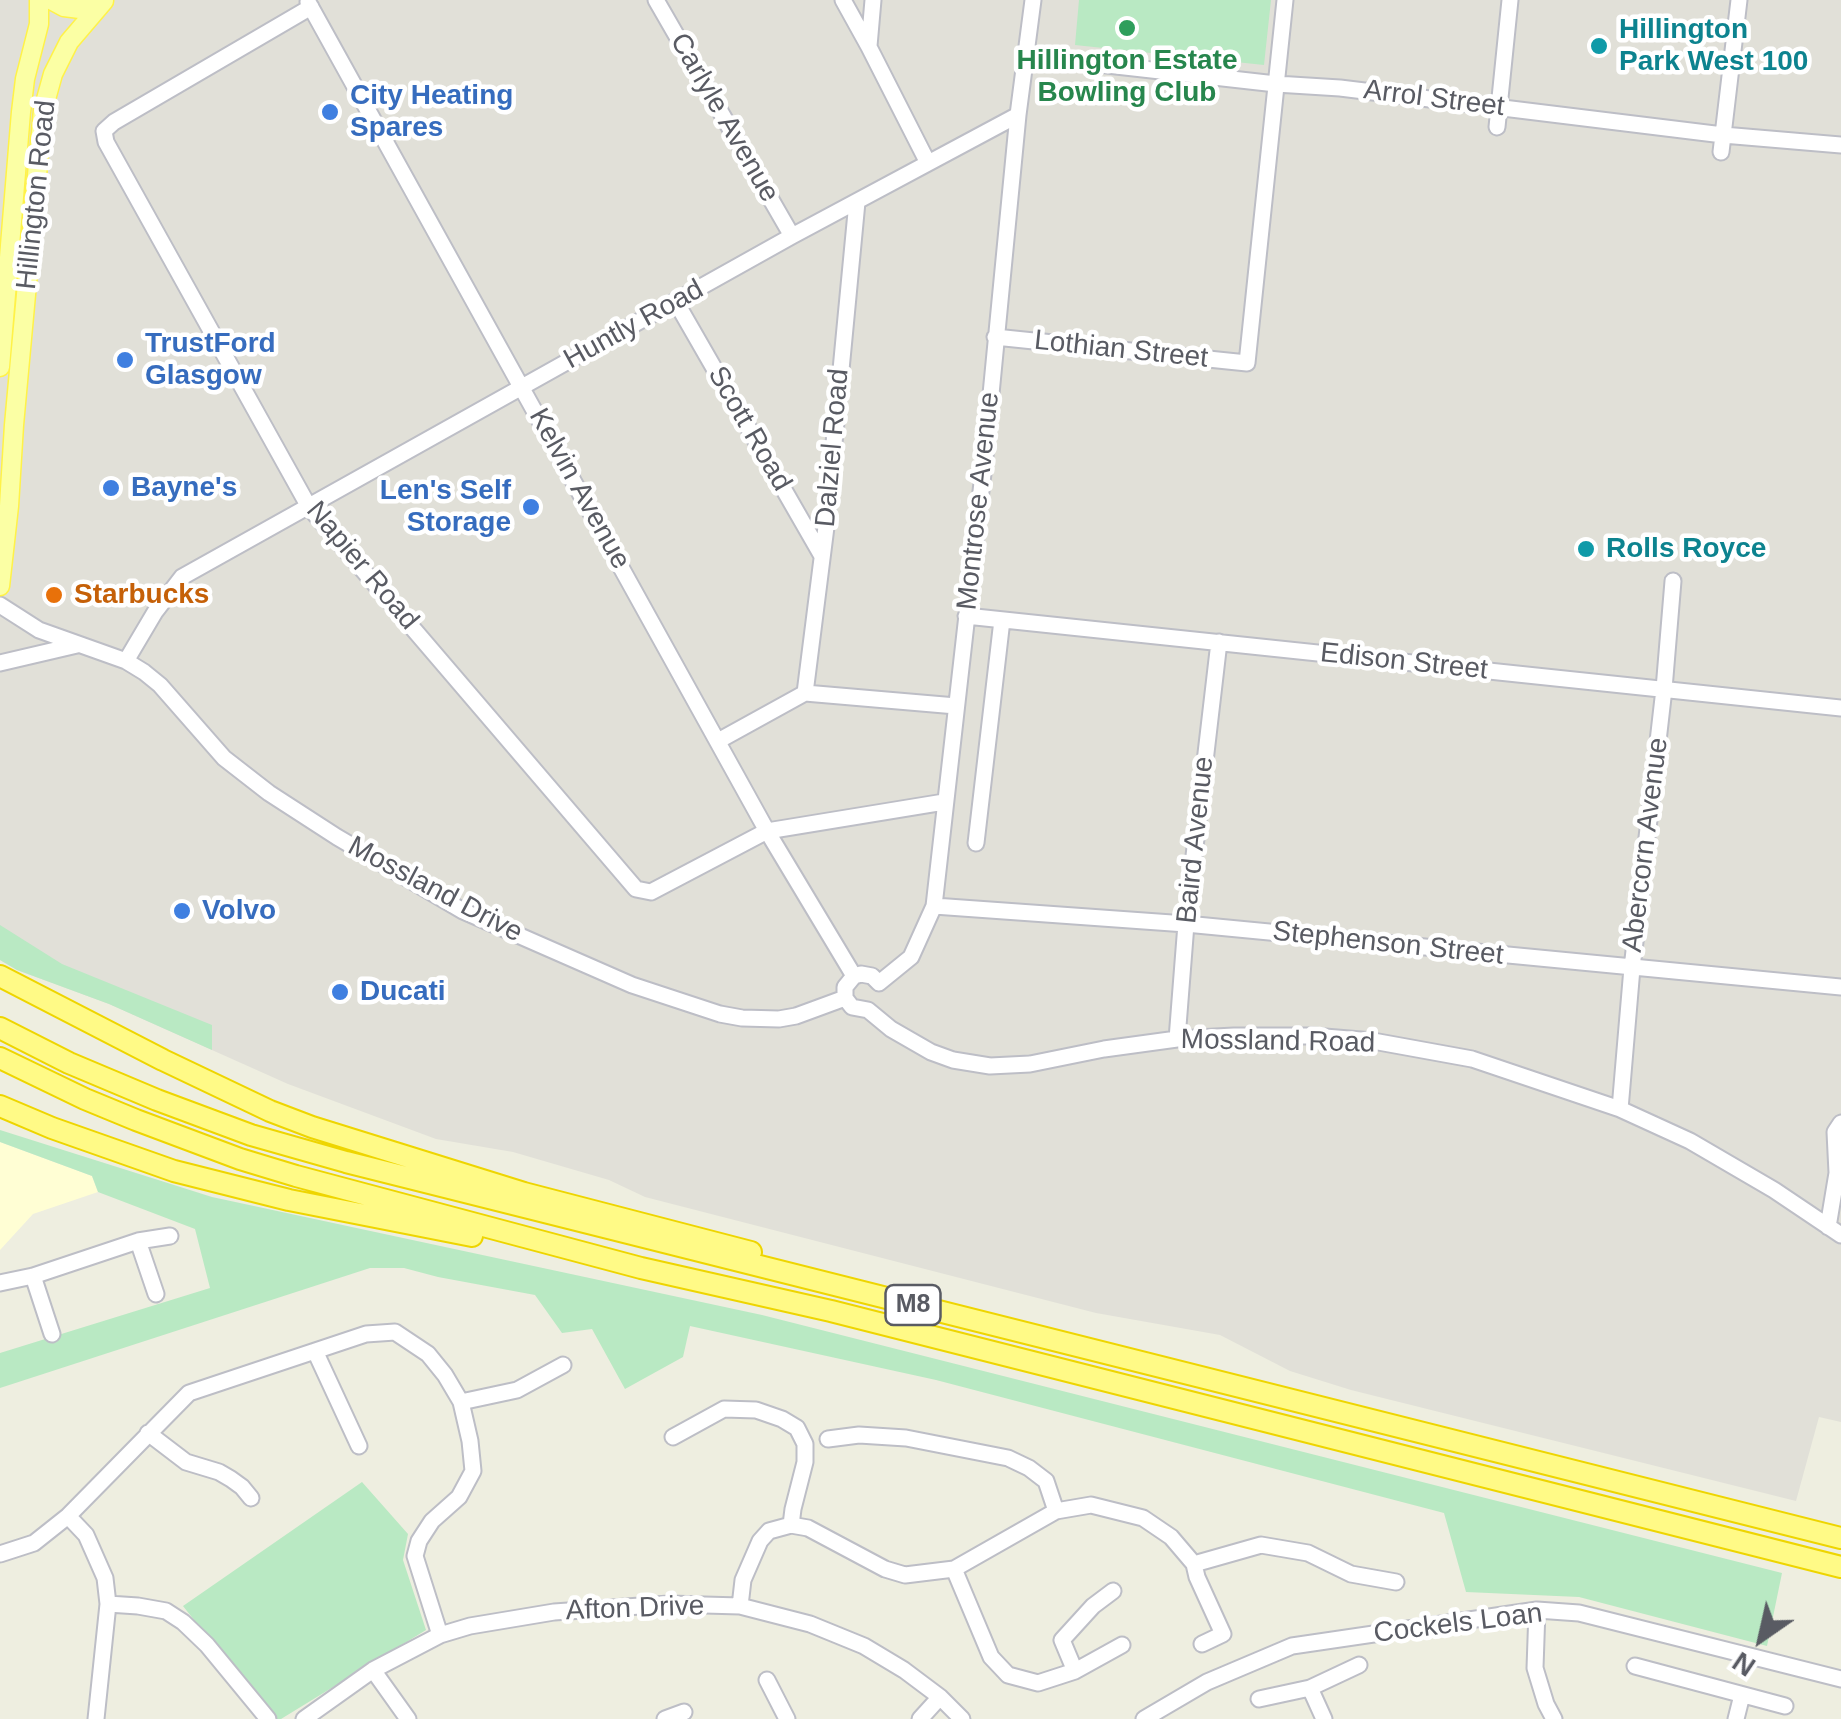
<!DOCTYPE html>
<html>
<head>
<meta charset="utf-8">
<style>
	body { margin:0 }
	#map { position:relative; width:1841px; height:1719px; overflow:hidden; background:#eeeee0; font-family:Arial,sans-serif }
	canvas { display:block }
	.north { position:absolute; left:1711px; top:1589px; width:100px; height:100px; -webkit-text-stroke:8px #fff; paint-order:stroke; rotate:214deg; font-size:28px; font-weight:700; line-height:40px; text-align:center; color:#595b63 }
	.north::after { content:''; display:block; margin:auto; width:35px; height:45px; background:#595b63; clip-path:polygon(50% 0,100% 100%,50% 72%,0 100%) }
</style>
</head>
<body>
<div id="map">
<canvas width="1841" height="1719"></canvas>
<div class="north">N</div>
</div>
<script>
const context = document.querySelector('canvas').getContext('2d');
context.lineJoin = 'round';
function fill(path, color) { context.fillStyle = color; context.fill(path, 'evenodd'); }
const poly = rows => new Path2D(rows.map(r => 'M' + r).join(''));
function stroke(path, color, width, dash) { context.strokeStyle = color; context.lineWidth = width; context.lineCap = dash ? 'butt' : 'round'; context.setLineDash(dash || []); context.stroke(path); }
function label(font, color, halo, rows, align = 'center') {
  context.font = font + ' Arial,sans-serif'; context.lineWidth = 9; context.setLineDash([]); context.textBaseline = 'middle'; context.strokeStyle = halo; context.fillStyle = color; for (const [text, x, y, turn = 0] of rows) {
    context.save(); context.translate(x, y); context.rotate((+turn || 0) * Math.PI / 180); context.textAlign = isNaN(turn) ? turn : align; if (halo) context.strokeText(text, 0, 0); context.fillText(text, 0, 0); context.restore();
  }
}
fill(poly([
	[0,1142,92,1176,98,1192,33,1214,0,1250]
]), '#fffed4');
fill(poly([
	[0,0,1841,0,1841,1422,1819,1417,1796,1501,1351,1390,1290,1371,1220,1335,1096,1313,645,1197,609,1180,513,1152,436,1139,288,1084,109,1004,17,970,0,960]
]), '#e1e0d8');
fill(poly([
	[1079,0,1271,0,1264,65,1075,45],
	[0,925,62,964,212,1025,212,1050,109,1004,17,970,0,960],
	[0,1130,212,1197,762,1315,1782,1573,1767,1646,1579,1597,1466,1592,1444,1513,936,1380,690,1326,683,1357,625,1389,592,1329,562,1333,535,1295,438,1277,404,1268,370,1268,0,1388,0,1353,210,1288,195,1229,98,1192,92,1176,0,1142],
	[362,1482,408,1534,403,1560,426,1630,281,1719,272,1719,183,1606]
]), '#b9e9c3');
const minor = poly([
	[656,0,792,236],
	[843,0,869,47,928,163],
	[308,2,767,831,854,976],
	[311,7,114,122,104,131,106,142,309,507,636,889,651,892,767,831,944,802],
	[869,46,873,0],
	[1027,56,1276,84,1340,88,1723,135,1841,145],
	[1497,127,1510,0],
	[1721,152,1739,0],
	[676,302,822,556],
	[995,337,1247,363,1285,0],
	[0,605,39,630,126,661,144,672,160,685,224,758,269,793,337,837,463,911,632,985,720,1014,742,1018,779,1019,796,1016,845,998],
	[966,616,1841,708],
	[126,661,155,612,182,577,792,236,1018,115],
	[0,663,77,645],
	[805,693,826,527,857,202],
	[718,741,805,693,956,706],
	[976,843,1002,620],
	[934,906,1186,924,1841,987],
	[879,983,872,976,861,974,854,976,845,987,845,998,852,1007,868,1010,891,1029,931,1052,953,1060,990,1066,1030,1064,1104,1049,1177,1039,1234,1036,1313,1036,1373,1041,1472,1059,1620,1109,1690,1141,1774,1190,1841,1235],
	[879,983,911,957,934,906,985,456,1018,115,1033,0],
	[1177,1039,1186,924,1219,642],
	[1620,1109,1632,968,1664,689,1673,581],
	[1828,1227,1837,1173,1835,1132,1841,1123],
	[138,1241,156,1294],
	[33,1276,52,1334],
	[0,1283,33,1276,138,1241,170,1236],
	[315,1351,359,1446],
	[461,1402,517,1390,563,1365],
	[148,1433,186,1462,219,1472,231,1479,242,1487,251,1498],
	[673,1437,724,1409,756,1410,782,1419,797,1428,805,1444,805,1462,793,1509,791,1525],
	[828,1439,859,1435,906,1438,1008,1458,1029,1468,1046,1481,1056,1511],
	[68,1516,86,1535,105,1578,108,1604,96,1719],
	[0,1554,34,1543,68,1516,189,1393,366,1334,395,1332,428,1354,445,1375,461,1402,470,1441,473,1471,459,1497,432,1521,419,1541,415,1556,440,1635],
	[1194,1564,1261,1545,1308,1553,1351,1574,1396,1582],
	[954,1569,991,1657,1008,1675,1038,1683,1075,1671,1122,1645],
	[108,1604,138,1606,166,1611,183,1622,207,1645,268,1719],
	[740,1606,743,1580,760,1541,769,1531,791,1525,808,1528,885,1569,905,1575,954,1569,1056,1511,1091,1505,1143,1518,1171,1537,1194,1564,1197,1577,1223,1634,1202,1644],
	[1537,1610,1535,1668,1546,1704,1554,1719],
	[1635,1666,1785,1706],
	[373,1670,408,1719],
	[1075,1671,1062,1640,1093,1606,1113,1591],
	[767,1680,787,1719],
	[1310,1688,1324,1719],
	[1259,1699,1310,1688,1359,1665],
	[304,1719,373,1670,440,1635,470,1626,554,1612,669,1604,740,1606,810,1624,864,1646,904,1670,940,1697,962,1719],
	[665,1719,684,1712],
	[920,1719,940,1697],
	[1144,1719,1207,1682,1292,1646,1537,1610,1579,1613,1841,1679],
	[1736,1719,1742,1695]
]);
const major = poly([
	[51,0,64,7,80,9,102,2],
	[0,367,21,112,25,79,39,24,39,0],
	[0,586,9,506,14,425,43,110,53,74,69,42,104,1]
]);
const highway = poly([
	[0,976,163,1060,270,1111,312,1127,524,1193,751,1252],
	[0,1028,69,1063,157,1100,251,1135,346,1162,1841,1538],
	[0,1058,85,1099,136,1120,240,1159,296,1176,641,1268,831,1311,1841,1567],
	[0,1106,52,1128,174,1171,289,1200,472,1236]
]);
stroke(minor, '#bdbec6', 19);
stroke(major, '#fff248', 21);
stroke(highway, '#eed500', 24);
stroke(minor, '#fff', 15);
stroke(major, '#fbffa4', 18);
stroke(highway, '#fffa86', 20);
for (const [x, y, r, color] of [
	[1127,28,10,"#2e9e5b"],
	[1599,46,10,"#0f9aa8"],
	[330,112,10,"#3f7fe0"],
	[125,360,10,"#3f7fe0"],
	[111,488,10,"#3f7fe0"],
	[531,507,10,"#3f7fe0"],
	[1586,549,10,"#0f9aa8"],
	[54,595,10,"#e8710a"],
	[182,911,10,"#3f7fe0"],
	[340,992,10,"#3f7fe0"]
]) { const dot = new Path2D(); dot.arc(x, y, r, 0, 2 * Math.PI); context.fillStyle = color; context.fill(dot); stroke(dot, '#fff', 4); }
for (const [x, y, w] of [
	[913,1305,55]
]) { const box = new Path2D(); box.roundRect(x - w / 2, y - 20, w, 40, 8); context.fillStyle = '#fff'; context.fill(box); stroke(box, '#595b63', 2.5); }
label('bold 25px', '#595b63', null, [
	["M8",913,1305]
]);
label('bold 28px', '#0d838f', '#fff', [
	["Hillington",1619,30],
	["Park West 100",1619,62],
	["Rolls Royce",1606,549]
], 'left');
label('bold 28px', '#27864d', '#fff', [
	["Hillington Estate",1127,61],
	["Bowling Club",1127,93]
]);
label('bold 28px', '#366cbe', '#fff', [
	["City Heating",350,96],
	["Spares",350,128],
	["TrustFord",145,344],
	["Glasgow",145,376],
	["Bayne's",131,488],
	["Len's Self",511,491,"right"],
	["Storage",511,523,"right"],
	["Volvo",202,911],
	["Ducati",360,992]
], 'left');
label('28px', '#595b63', '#fff', [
	["Arrol Street",1434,99,7],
	["Carlyle Avenue",724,118,60],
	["Hillington Road",37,195,-84],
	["Huntly Road",634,325,-29],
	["Lothian Street",1121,350,6],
	["Scott Road",749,429,60],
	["Dalziel Road",833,448,-85],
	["Kelvin Avenue",579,489,61],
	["Montrose Avenue",979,501,-84],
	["Napier Road",362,566,50],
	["Edison Street",1404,662,6],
	["Baird Avenue",1196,840,-84],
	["Abercorn Avenue",1646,845,-83],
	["Mossland Drive",435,890,28],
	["Stephenson Street",1388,944,6],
	["Mossland Road",1278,1042,1],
	["Afton Drive",635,1609,-2],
	["Cockels Loan",1458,1624,-7]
]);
label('bold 28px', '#c56008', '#fff', [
	["Starbucks",74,595]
], 'left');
</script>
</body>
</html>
